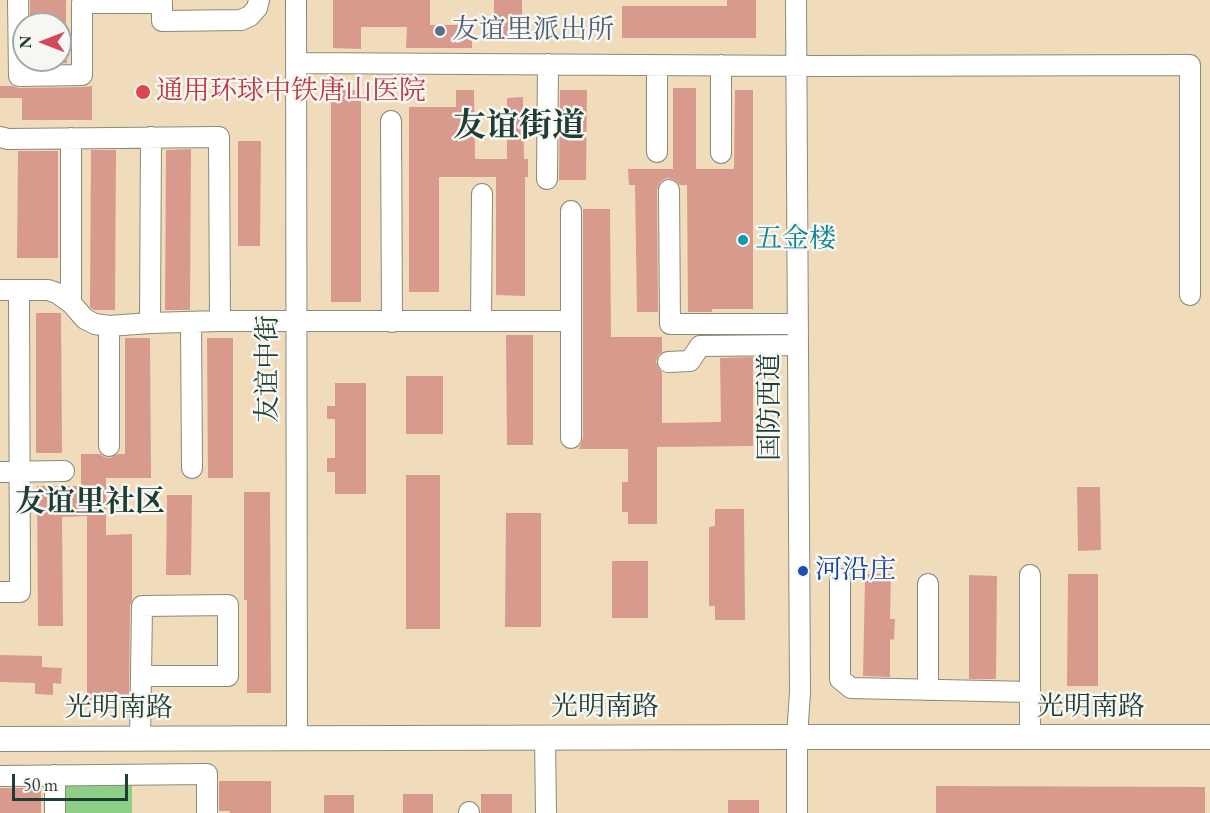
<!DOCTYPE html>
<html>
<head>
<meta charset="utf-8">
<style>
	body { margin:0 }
	#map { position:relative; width:1210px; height:813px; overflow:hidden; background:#f0dcbb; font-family:"EB Garamond",serif }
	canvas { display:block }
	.north { position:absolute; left:12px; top:12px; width:60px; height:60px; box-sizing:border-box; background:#f6f6f2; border:2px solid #a0aca6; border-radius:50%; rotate:270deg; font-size:16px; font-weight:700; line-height:24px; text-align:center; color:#1f3d34 }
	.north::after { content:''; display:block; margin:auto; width:21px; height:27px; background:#d1495b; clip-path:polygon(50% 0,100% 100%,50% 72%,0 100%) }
	.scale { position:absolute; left:12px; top:774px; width:116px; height:27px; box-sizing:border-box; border:3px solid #1f3d34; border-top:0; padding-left:8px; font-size:18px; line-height:21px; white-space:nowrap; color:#1f3d34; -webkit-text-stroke:4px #f6f6f2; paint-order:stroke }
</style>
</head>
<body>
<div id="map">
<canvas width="1210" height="813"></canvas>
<div class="north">N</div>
<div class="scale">50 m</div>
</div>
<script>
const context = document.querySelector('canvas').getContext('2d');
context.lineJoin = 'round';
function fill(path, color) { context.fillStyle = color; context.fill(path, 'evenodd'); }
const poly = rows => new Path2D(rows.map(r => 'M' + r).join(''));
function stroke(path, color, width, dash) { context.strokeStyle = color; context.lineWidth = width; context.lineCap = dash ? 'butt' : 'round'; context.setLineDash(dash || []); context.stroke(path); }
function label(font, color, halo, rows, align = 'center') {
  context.font = font + ' "EB Garamond","Noto Serif SC",serif'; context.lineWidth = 5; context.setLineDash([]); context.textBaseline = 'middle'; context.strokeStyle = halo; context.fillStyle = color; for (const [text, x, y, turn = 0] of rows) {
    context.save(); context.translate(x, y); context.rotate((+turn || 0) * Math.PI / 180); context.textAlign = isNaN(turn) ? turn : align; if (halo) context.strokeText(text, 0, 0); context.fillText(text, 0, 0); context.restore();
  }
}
fill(poly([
	[67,780,132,781,132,813,59,813,59,788]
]), '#8ecf87');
fill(poly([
	[30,0,66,0,66,24,30,24],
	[333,0,430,0,430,25,472,25,472,48,406,48,407,27,361,27,361,49,333,48],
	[494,0,522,0,522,36,494,36],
	[727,0,756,0,756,38,622,38,622,6,727,6],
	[31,60,67,60,67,63,31,64],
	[0,86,12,86,19,88,82,87,92,86,92,120,22,120,22,98,0,98],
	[673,88,696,88,696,169,734,169,735,90,753,90,753,309,712,309,712,312,688,312,687,185,680,185,675,180,668,178,662,180,659,184,657,190,658,312,637,312,635,185,629,185,628,169,673,169],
	[331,90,361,90,361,302,331,302],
	[456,90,474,90,475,159,507,159,507,98,523,97,524,159,528,159,528,177,525,177,525,296,496,295,496,177,439,177,439,292,409,292,409,107,456,107],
	[560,90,587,90,586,180,559,180],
	[238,141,261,141,260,246,238,246],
	[191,149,190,310,165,310,166,150],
	[91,150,116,150,115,310,94,310,90,307],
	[18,151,58,151,58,258,17,258],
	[583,209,610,209,611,337,662,337,662,352,658,356,656,362,658,368,662,372,662,423,721,422,720,358,753,357,753,446,657,447,657,524,628,524,628,512,622,512,622,482,628,482,628,449,579,449,583,438],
	[36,313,61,313,62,453,36,453],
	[506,335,533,335,533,445,507,445],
	[125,338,150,338,151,478,106,478,106,535,132,534,132,600,130,606,129,700,87,700,87,516,62,517,63,626,38,626,37,486,81,486,81,454,100,454,104,457,110,458,118,454,125,454],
	[207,338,233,338,233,478,208,478],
	[406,376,443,376,443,434,406,434],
	[335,383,366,383,366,494,335,494,335,472,327,472,327,458,335,458,335,419,327,419,327,406,335,406],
	[406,475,440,475,440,629,406,629],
	[1077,487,1100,487,1101,550,1078,551],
	[244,492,270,492,271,693,247,693,247,600,244,600],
	[167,495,192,495,191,575,166,575],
	[715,509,744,509,745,620,715,620,715,606,709,606,709,527,715,526],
	[506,513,541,513,541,627,505,627],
	[612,561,648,561,648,618,612,618],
	[868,574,891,574,890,619,895,619,894,640,890,639,890,677,863,676,865,581,868,581],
	[1068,574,1098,574,1098,686,1067,686],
	[969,575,997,576,996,679,969,679],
	[0,655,42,656,42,667,62,668,61,684,53,683,53,695,35,694,35,683,0,682],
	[219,781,271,781,271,813,230,813,230,811,219,811],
	[936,786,1205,787,1205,813,936,813],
	[0,788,41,788,41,813,0,813],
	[403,794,433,794,433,813,403,813],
	[481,794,512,794,512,813,481,813],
	[324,795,354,795,354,813,324,813],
	[728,800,759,800,759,813,728,813]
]), '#d79a8d');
const minor = poly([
	[18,0,19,76,82,75,82,3,162,3,162,21,241,20,250,16,257,8,259,0],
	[296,0,297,739],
	[796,0,800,692,797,737,797,813],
	[296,63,814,66,1190,65,1190,295],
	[391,121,392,322],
	[0,137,8,139,219,137,220,321],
	[71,138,71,303],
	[657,152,657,65],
	[721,153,721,65],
	[547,179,548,64],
	[669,190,670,324,797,324],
	[571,211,571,438],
	[0,290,48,290,57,293,71,303,85,319,95,324,109,326,150,323,220,321,571,321],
	[481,321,482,194],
	[191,322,192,468],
	[150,323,151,137],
	[109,326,109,446],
	[668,362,690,361,700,346,797,345],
	[0,472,64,471],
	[1030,575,1030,738],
	[840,579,840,679,851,688,1030,692],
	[928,584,928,690],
	[0,592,20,592,19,290],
	[545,738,546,813],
	[140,739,141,676,142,606,228,605,228,676,141,676],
	[0,776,207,774,207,813],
	[469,812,469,813],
	[55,813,55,775]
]);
const major = poly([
	[0,739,797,737,1210,737]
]);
stroke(minor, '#888c78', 22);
stroke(major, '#888c78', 26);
stroke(minor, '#fff', 20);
stroke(major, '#fff', 24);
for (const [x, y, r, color] of [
	[440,31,6,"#5c6f8a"],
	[143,92,8,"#e0444e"],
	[743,240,6,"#0f9aa8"],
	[803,571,6,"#1a4fb4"]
]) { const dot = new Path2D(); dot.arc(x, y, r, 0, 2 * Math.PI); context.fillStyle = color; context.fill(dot); stroke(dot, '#f6f6f2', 2); }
label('27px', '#4e5e75', '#f6f6f2', [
	["友谊里派出所",452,31]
], 'left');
label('27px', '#be3a42', '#f6f6f2', [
	["通用环球中铁唐山医院",156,92]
], 'left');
label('27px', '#0d838f', '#f6f6f2', [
	["五金楼",755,240]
], 'left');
label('27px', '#1f3d34', '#f6f6f2', [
	["友谊中街",269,369,-90],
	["国防西道",771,407,-90],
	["光明南路",605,708],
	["光明南路",1091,708],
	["光明南路",119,709]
]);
label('27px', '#164399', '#f6f6f2', [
	["河沿庄",815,571]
], 'left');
label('bold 30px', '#1f3d34', '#f6f6f2', [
	["友谊里社区",90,503]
]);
label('bold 33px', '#1f3d34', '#f6f6f2', [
	["友谊街道",519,127]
]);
</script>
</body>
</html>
